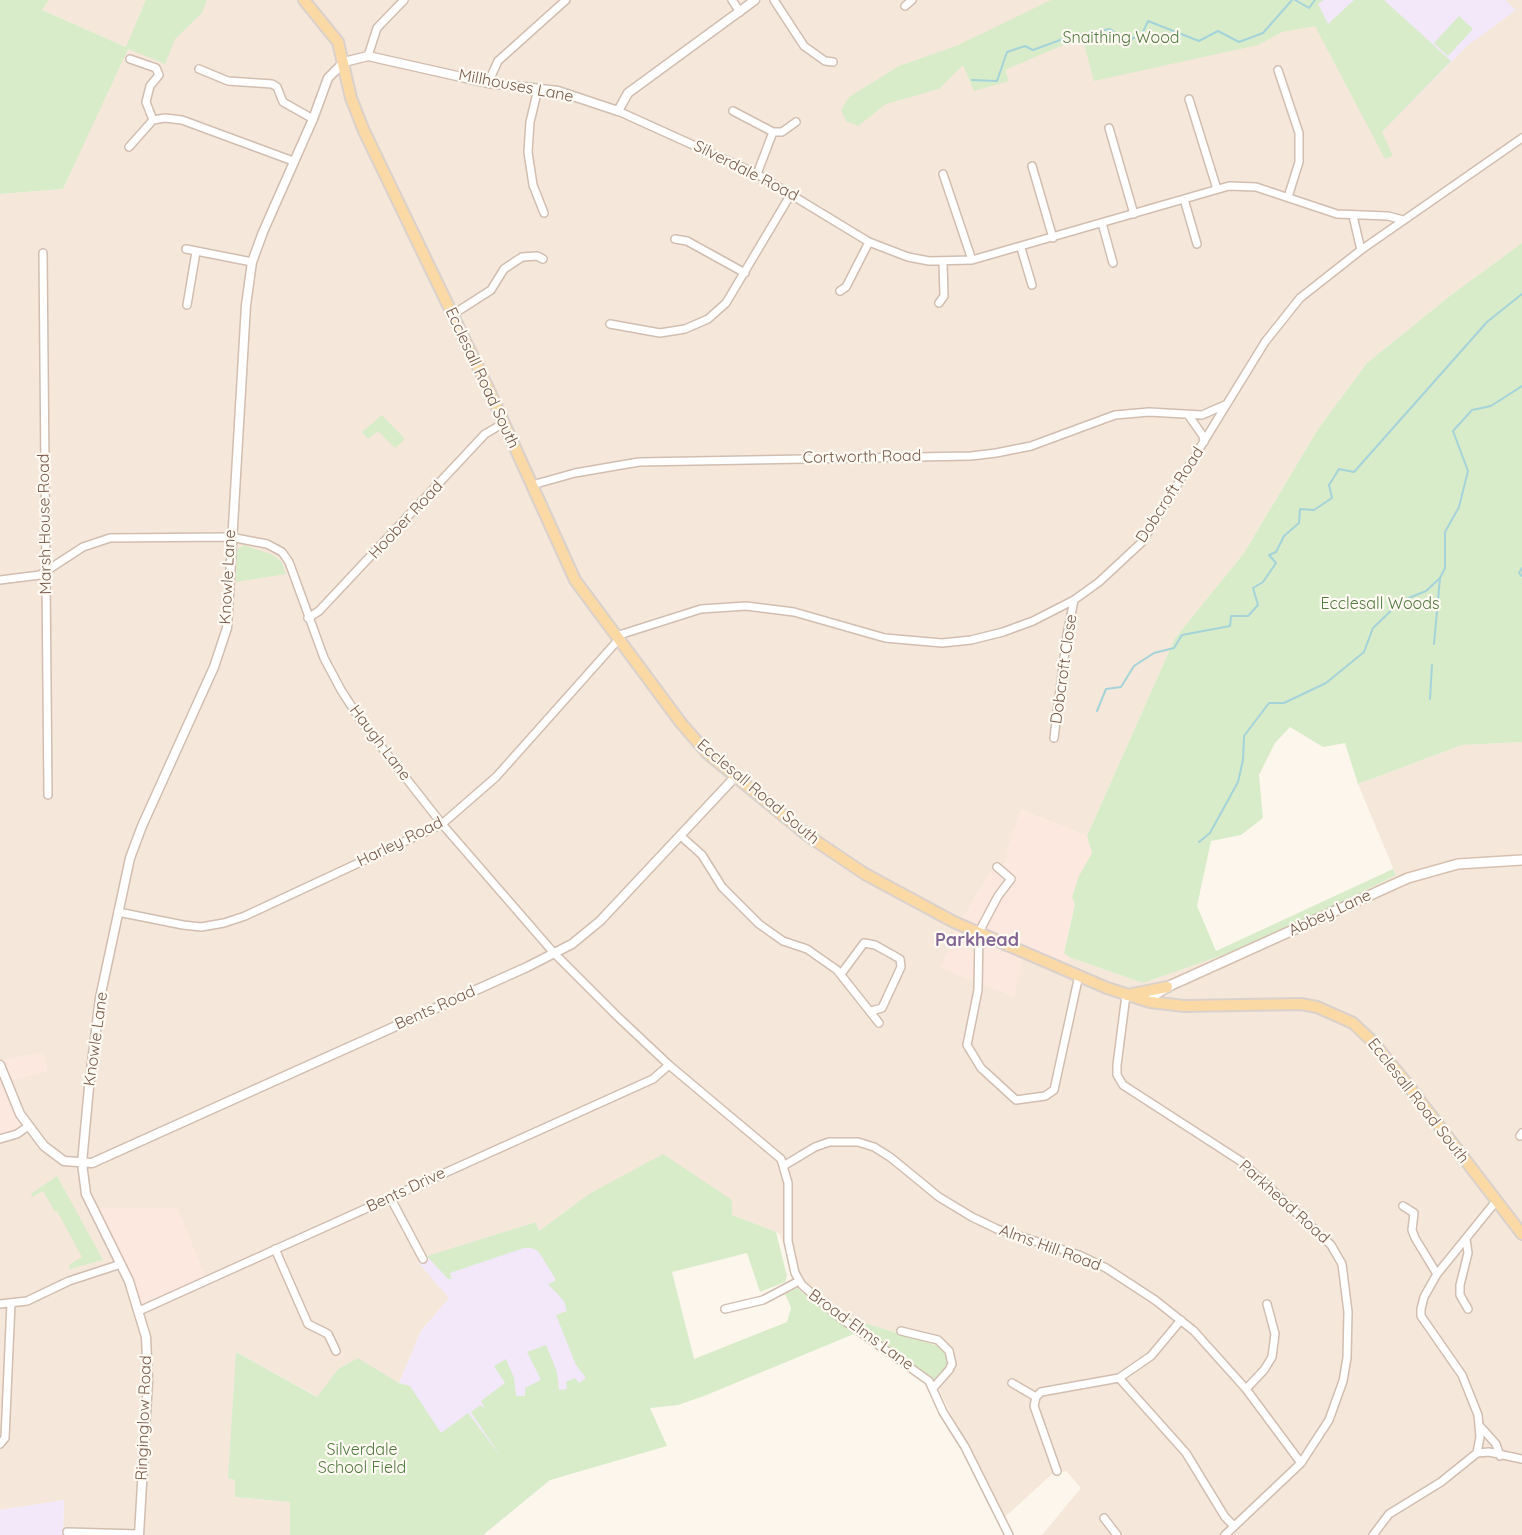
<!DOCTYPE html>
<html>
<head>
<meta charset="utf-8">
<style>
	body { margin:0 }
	canvas { display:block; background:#fdf6ec }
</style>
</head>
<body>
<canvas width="1522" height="1535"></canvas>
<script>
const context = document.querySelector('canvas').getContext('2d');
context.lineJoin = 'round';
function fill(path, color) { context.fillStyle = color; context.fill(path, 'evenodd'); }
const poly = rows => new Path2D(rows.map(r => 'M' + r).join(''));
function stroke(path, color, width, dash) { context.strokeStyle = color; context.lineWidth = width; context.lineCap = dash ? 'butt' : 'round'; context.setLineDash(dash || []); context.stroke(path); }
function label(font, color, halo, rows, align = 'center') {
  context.font = font + ' Quicksand,sans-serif'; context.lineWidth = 4.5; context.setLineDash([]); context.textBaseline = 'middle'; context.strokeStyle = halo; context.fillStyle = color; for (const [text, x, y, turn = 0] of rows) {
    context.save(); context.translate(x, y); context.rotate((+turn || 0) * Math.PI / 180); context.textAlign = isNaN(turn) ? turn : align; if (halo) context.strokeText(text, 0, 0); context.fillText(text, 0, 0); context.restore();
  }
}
fill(poly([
	[49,0,1522,0,1522,243,1451,295,1367,363,1318,429,1244,553,1175,638,1087,836,1021,810,1009,856,998,873,993,869,973,901,955,932,942,968,1014,996,1023,951,1066,968,1069,957,1143,983,1260,942,1396,875,1358,784,1462,745,1522,742,1522,1535,1042,1535,1081,1488,1066,1471,1052,1474,1003,1519,941,1394,937,1379,941,1347,843,1316,805,1294,791,1269,780,1234,732,1215,589,1194,539,1231,535,1222,418,1261,449,1298,421,1331,399,1383,338,1369,318,1397,236,1352,235,1497,290,1502,290,1535,63,1535,64,1500,0,1510,0,1139,5,1081,47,1071,42,1053,0,1061,0,194,63,189,126,47,42,10]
]), '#f5e8da');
fill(poly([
	[1021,810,1087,836,1092,853,1075,903,1064,953,1069,957,1066,969,1024,951,1014,996,941,968,955,932,973,901,993,869,999,873,1009,856,1006,853],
	[42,1053,47,1071,5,1081,27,1127,0,1139,0,1061],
	[99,1208,177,1208,207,1280,139,1311,93,1209]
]), '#fde8e0');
fill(poly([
	[1316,0,1505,0,1516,10,1467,46,1382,132],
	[536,1222,574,1327,677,1297,700,1379,678,1405,650,1408,641,1452,550,1480,483,1535,290,1535,290,1502,235,1497,235,1480,228,1478,236,1352,317,1397,338,1369,358,1358,399,1383,421,1331,449,1298,418,1262,427,1256],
	[64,1500,63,1535,0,1535,0,1510]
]), '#f3e8fa');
fill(poly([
	[0,0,49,0,42,10,126,47,146,0,207,0,202,13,175,39,165,64,128,49,63,189,0,194],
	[1051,0,1324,0,1318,4,1328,24,1354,0,1384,0,1451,61,1382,132,1393,156,1385,159,1315,26,1282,32,1258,45,1094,81,1082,37,1005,70,1009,81,974,91,963,65,939,89,886,104,858,126,846,121,841,110,849,97,899,66,956,46],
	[1459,16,1473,29,1448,56,1434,43],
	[1522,243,1522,742,1462,745,1358,784,1345,743,1323,747,1290,727,1275,743,1259,775,1263,818,1241,835,1211,841,1197,906,1216,951,1393,869,1396,875,1260,942,1143,983,1069,957,1064,953,1075,904,1072,897,1079,876,1092,853,1087,836,1175,638,1244,553,1318,429,1367,363,1451,295],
	[382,415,405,439,395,448,378,431,368,439,362,432],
	[244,545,273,555,282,562,286,574,236,582,237,550],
	[663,1154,732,1200,732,1215,776,1232,787,1276,785,1282,760,1292,747,1253,672,1272,694,1359,787,1322,791,1308,785,1294,797,1288,854,1334,704,1396,678,1405,650,1408,667,1446,550,1480,483,1535,290,1535,290,1502,235,1497,235,1480,228,1478,236,1352,317,1397,338,1369,358,1358,399,1383,410,1386,441,1433,468,1413,501,1457,471,1412,480,1405,485,1408,481,1401,505,1383,494,1366,506,1359,514,1378,516,1396,525,1396,525,1388,541,1380,527,1352,546,1345,557,1372,559,1390,567,1389,566,1382,575,1378,579,1383,586,1378,576,1365,556,1315,567,1311,564,1301,548,1284,555,1281,555,1278,538,1251,531,1248,524,1248,450,1273,452,1279,448,1279,427,1256,536,1222,539,1231,589,1194],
	[57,1176,103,1260,69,1269,70,1264,82,1257,57,1211,55,1212,43,1191,32,1197,31,1194],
	[843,1316,941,1347,947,1355,948,1366,937,1379,931,1379]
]), '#d8ecc9');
stroke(poly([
	[1295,0,1309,8,1315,0],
	[972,80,997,81,1007,52,1025,46,1033,50,1071,36,1110,29,1127,41,1142,34,1148,21,1199,41,1218,31,1239,42,1263,33,1292,0],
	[1522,568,1519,573,1522,576],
	[1434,644,1440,578],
	[1430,699,1432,665],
	[1097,711,1106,689,1121,687,1134,666,1154,653,1174,648,1182,635,1230,626,1231,616,1248,616,1258,605,1253,588,1263,582,1276,563,1269,555,1276,552,1284,536,1299,523,1300,509,1314,510,1332,498,1329,485,1339,469,1354,472,1487,322,1522,294],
	[1199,842,1210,833,1238,782,1243,760,1244,736,1269,703,1284,703,1326,683,1364,652,1373,628,1401,601,1426,591,1440,578,1445,568,1445,532,1459,507,1468,471,1453,431,1472,410,1491,406,1522,386]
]), '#a5d3da', 2);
const minor = poly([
	[732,0,740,12],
	[774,0,804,46,825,61,833,62],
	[905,6,912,0],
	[368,56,377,28,404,0],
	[130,59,156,68,159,75,150,86,146,102,153,120],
	[199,69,228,81,272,84,277,87,283,102,313,119],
	[1278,70,1299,133,1299,162,1288,197],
	[488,83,498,61,566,0],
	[538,89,530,122,528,152,533,185,544,213],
	[1189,99,1217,189],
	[618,111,757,174,869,242,908,257,929,261,972,260,1229,186,1256,187,1337,214,1388,216,1403,220],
	[733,111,773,132,782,132,796,122],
	[1109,128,1134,214],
	[129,147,153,120,165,118,182,120,293,161],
	[1032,166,1053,238],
	[757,174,773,132],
	[943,174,972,260],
	[1184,199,1197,244],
	[1353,216,1361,250],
	[1102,223,1113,263],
	[675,239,687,241,745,273],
	[1021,248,1032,285],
	[186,249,252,262],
	[43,253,48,795],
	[840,291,846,287,869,242],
	[939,303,944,296,943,262],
	[187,305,196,252],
	[452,315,491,290,504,269,522,257,537,256,543,259],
	[610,324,660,333,685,329,708,319,726,303,791,194],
	[1189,416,1203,436,1204,442],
	[532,485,575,473,639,462,971,456,996,453,1031,446,1115,415,1149,412,1202,415,1225,405],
	[0,580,40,575,83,547,110,538,230,537,267,544,282,552,289,562,324,658,341,690,361,721,442,824,553,952,618,1017,669,1065,781,1159,788,1183,788,1241,795,1273,802,1285,839,1317,929,1381,943,1412,965,1447,1009,1535],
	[308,618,319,611,485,434,504,423],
	[616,636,701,609,746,606,794,612,885,638,942,643,971,640,1003,632,1033,621,1074,600,1099,582,1142,542,1265,342,1300,298,1361,250,1522,138],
	[1054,738,1067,635,1074,600],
	[682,837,702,855,722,887,759,924,783,941,807,949,837,970,879,1023],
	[997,867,1011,879,998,896,979,932,978,990,967,1045,981,1068,1016,1100,1045,1096,1054,1090,1079,975],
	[118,912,183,925,201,927,224,923,245,916,442,824,496,777,619,639],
	[841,974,864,943,875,945,900,959,901,967,882,1008,871,1011],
	[1126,995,1117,1065,1117,1075,1123,1085,1242,1162,1331,1245,1342,1264,1348,1312,1347,1358,1343,1381,1329,1420,1301,1463,1225,1535],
	[1520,1136,1522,1133],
	[0,1139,17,1134,27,1127],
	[785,1165,815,1147,829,1142,858,1142,874,1147,890,1157,939,1197,972,1217,997,1229,1079,1255,1106,1268,1155,1300,1194,1331,1246,1389,1301,1463],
	[390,1197,423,1259],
	[1403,1206,1414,1213,1412,1230,1415,1238,1437,1274],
	[1466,1239,1468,1253,1460,1285,1460,1295,1468,1309],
	[275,1249,308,1324,328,1334,336,1351],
	[0,1304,27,1301,69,1281,121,1264],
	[725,1309,763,1300,799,1281],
	[139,1311,653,1079,669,1065],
	[901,1331,938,1340,949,1351,952,1364,949,1370,934,1387],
	[1119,1378,1186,1453,1225,1517,1233,1525],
	[1012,1383,1036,1397],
	[1246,1389,1264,1370,1272,1357,1275,1334,1267,1304],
	[1479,1425,1496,1444,1500,1456],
	[0,1444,5,1438,11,1303],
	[1477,1453,1489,1452,1522,1459],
	[1057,1471,1034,1406,1036,1397,1041,1392,1119,1378,1151,1356,1181,1320],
	[1104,1518,1117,1535],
	[67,1532,139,1534],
	[1373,1535,1389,1514,1441,1482,1477,1453,1480,1437,1478,1415,1462,1375,1421,1316,1421,1309,1424,1297,1437,1274,1497,1200]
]);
const tertiary = poly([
	[0,1065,20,1114,44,1146,64,1161,92,1163,527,967,572,944,600,921,736,776],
	[139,1535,148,1381,146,1337,129,1281,86,1194,82,1163,89,1087,100,998,130,858,142,826,214,667,227,628,246,305,252,262,263,232,313,119,328,78,344,62,368,56,488,83,558,91,618,111,628,93,755,0]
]);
const secondary = poly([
	[1150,1002,1156,994,1167,987,1408,878,1458,864,1522,860]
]);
const primary = poly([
	[304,0,338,42,351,98,364,131,488,388,575,580,681,723,707,753,807,835,865,874,954,922,1107,988,1150,1002,1184,1006,1301,1004,1317,1007,1353,1023,1373,1042,1407,1084,1522,1234],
	[1127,995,1167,987]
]);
stroke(minor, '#d1beb0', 10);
stroke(tertiary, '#d1beb0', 11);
stroke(secondary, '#d6c0b0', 12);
stroke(primary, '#dad1cd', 14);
stroke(minor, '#fff', 7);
stroke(tertiary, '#fff', 8);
stroke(secondary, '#fff', 9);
stroke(primary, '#fbd9a5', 10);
label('16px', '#537a41', '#fffaf3', [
	["Snaithing Wood",1121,38],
	["Ecclesall Woods",1380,604],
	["Silverdale",362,1450],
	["School Field",362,1468]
]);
label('16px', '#7a5c4d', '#fffaf3', [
	["Millhouses Lane",516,86,11],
	["Silverdale Road",746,171,27],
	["Ecclesall Road South",482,378,65],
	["Cortworth Road",862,457,-1],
	["Dobcroft Road",1170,495,-57],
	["Hoober Road",406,520,-47],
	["Marsh House Road",45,524,-91],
	["Knowle Lane",228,577,-87],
	["Dobcroft Close",1064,669,-82],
	["Haugh Lane",380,743,53],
	["Ecclesall Road South",758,792,40],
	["Harley Road",400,842,-26],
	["Abbey Lane",1330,913,-25],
	["Bents Road",435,1008,-24],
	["Knowle Lane",96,1039,-82],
	["Ecclesall Road South",1418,1101,52],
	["Bents Drive",406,1190,-25],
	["Parkhead Road",1284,1202,42],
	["Alms Hill Road",1050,1248,20],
	["Broad Elms Lane",861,1330,36],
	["Ringinglow Road",144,1418,-88]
]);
label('bold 18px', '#846695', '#fffaf3', [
	["Parkhead",977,941]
]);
</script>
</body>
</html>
